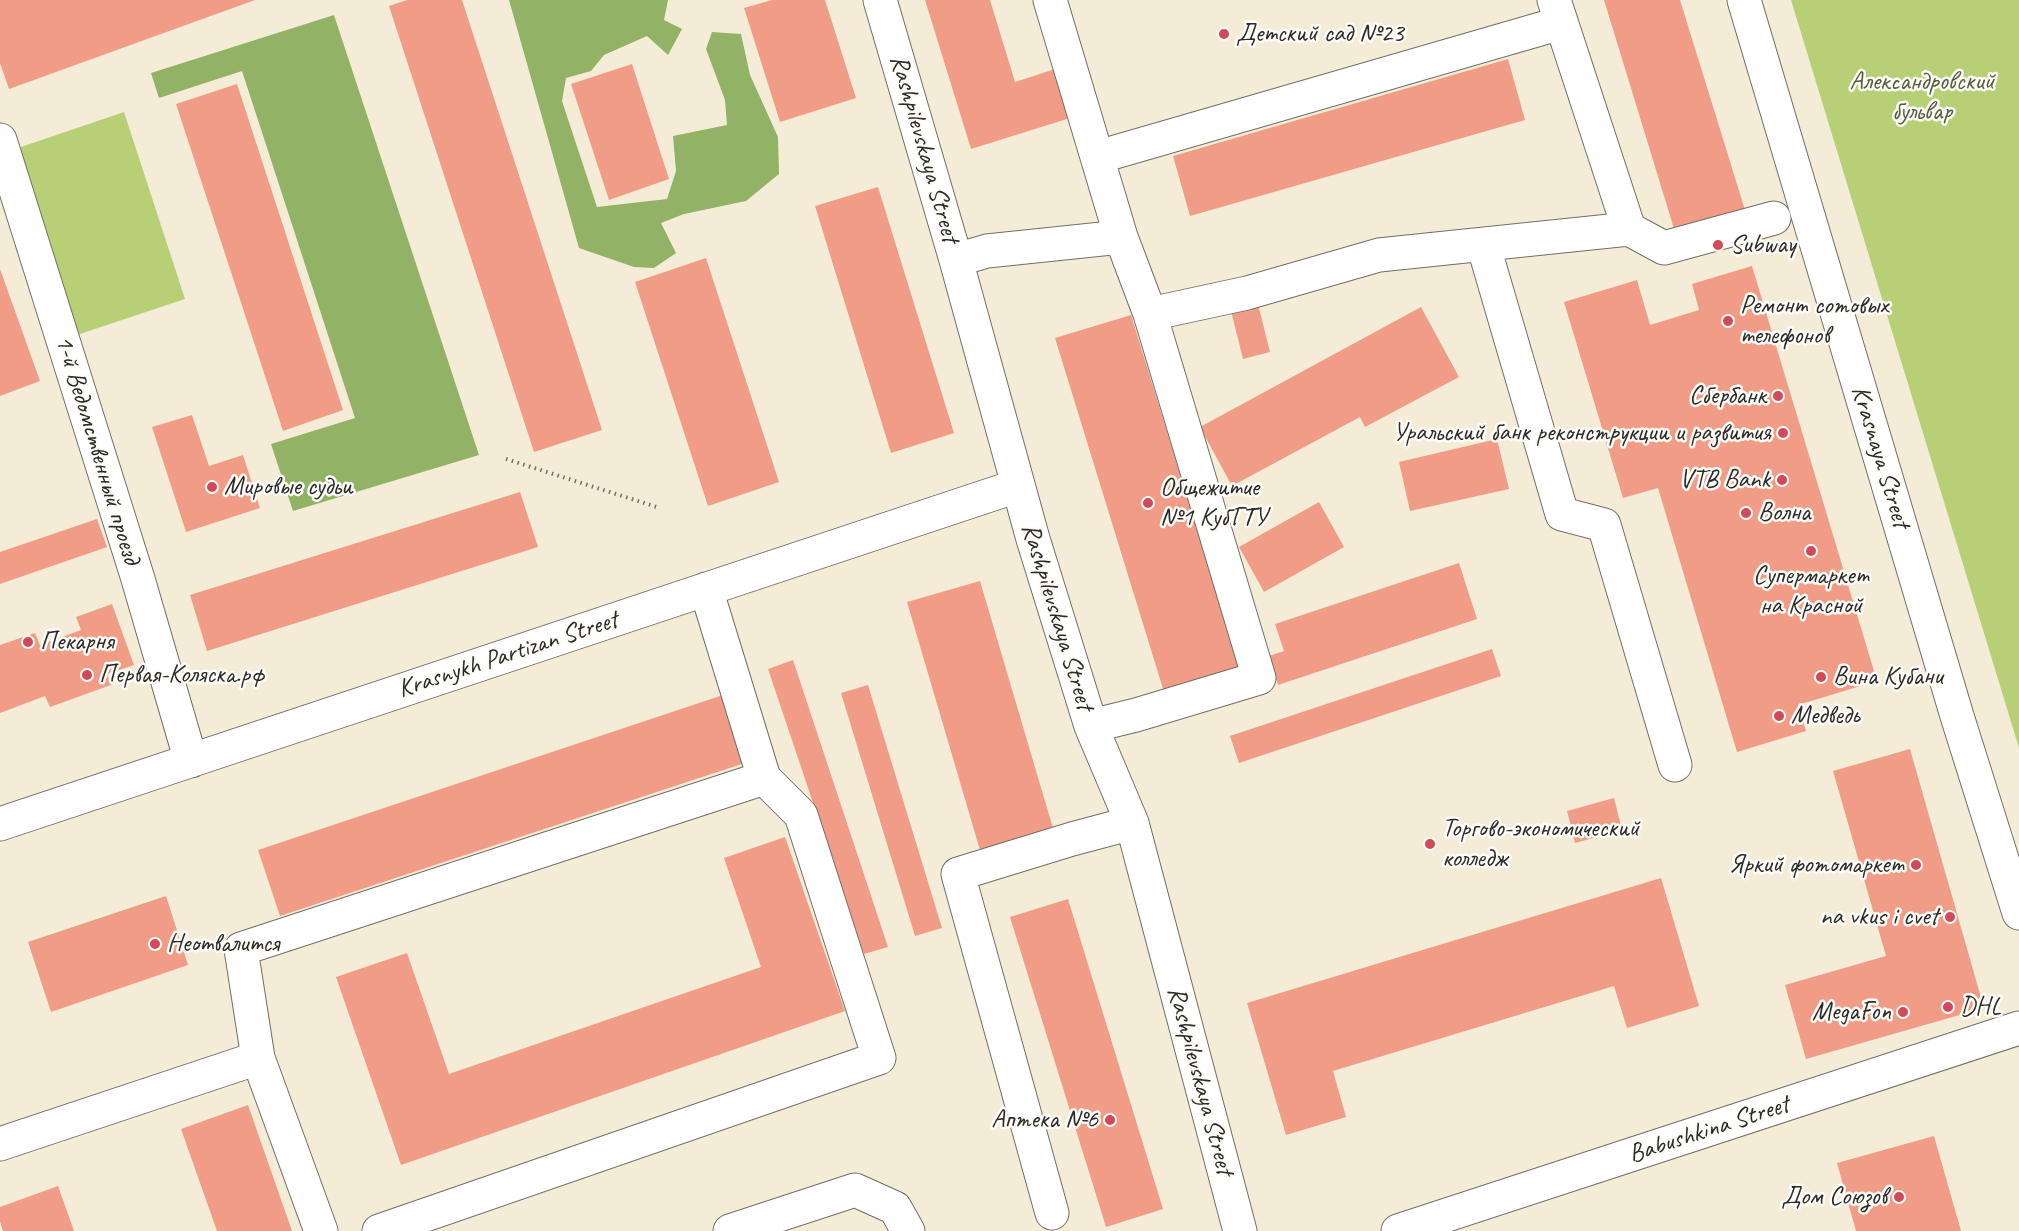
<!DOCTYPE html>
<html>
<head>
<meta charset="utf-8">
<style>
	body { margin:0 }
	canvas { display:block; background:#f4ecd7 }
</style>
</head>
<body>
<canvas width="2019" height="1231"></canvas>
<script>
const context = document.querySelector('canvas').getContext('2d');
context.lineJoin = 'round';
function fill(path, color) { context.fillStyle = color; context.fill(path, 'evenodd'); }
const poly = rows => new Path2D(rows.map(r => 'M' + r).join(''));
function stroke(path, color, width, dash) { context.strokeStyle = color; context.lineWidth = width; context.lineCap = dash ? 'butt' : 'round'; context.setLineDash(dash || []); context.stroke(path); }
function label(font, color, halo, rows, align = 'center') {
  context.font = font + ' Caveat,sans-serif'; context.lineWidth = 5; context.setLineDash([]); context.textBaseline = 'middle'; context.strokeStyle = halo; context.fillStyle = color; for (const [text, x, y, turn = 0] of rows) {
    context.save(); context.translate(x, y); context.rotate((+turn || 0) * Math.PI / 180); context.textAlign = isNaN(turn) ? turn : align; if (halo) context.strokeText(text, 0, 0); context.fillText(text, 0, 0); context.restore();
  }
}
fill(poly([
	[1791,0,2019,0,2019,748],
	[124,112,185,299,77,335,15,149]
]), '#b8d075');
fill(poly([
	[509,0,668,0,664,20,682,29,668,55,647,36,604,55,591,71,566,78,562,101,597,207,667,199,676,171,673,136,727,125,725,100,706,49,712,32,741,34,750,75,778,137,779,174,746,201,684,214,661,223,676,253,654,268,634,267,579,248],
	[334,15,479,455,293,511,271,444,355,418,242,71,159,98,151,73]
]), '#92b266');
fill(poly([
	[0,0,255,0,9,89,0,63],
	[407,0,462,0,602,430,534,452,389,6],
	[772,0,825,0,856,98,780,122,744,8],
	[925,0,990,0,1015,82,1055,69,1070,118,971,149],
	[1604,0,1680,0,1745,210,1675,232],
	[1508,59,1525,120,1190,216,1173,156],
	[632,64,669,179,609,200,571,84],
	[237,84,343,410,283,431,176,104],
	[878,187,954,433,891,453,815,206],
	[706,258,779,482,708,506,635,282],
	[1752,266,1877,681,1798,705,1806,731,1737,752,1658,488,1623,498,1564,302,1637,280,1650,325,1699,310,1692,284],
	[0,269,40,381,0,396],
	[1257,300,1270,352,1243,359,1230,307],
	[1421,307,1459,377,1365,427,1360,417,1232,486,1200,427],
	[1131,315,1240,669,1164,692,1055,338],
	[192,415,209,466,243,455,260,508,186,532,152,427],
	[1497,439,1509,489,1410,511,1399,462],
	[520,492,538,547,207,651,190,595],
	[1319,502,1344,547,1264,592,1239,547],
	[97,519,107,547,0,584,0,552],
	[1459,563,1477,619,1278,685,1269,656,1284,651,1275,624],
	[980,581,1055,835,982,857,907,602],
	[112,604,134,665,107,674,111,685,50,707,45,696,0,713,0,645,35,633,40,645,81,630,76,617],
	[1492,649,1501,676,1239,763,1230,736],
	[793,660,888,947,864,954,768,669],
	[868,685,942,928,915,936,841,693],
	[729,693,751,761,280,916,258,850],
	[1910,749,1984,1008,1806,1059,1785,985,1886,956,1833,771],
	[1614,798,1622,830,1575,843,1567,811],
	[785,837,845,1011,401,1165,336,977,407,953,449,1074,761,967,724,858],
	[1661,878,1699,1006,1627,1028,1614,986,1333,1071,1346,1117,1286,1135,1247,1003],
	[166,896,188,965,51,1012,28,942],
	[1068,899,1163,1209,1106,1227,1010,917],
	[248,1105,292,1231,217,1231,181,1129],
	[1934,1136,1961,1231,1856,1231,1837,1163],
	[58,1186,74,1231,3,1231,0,1221,0,1207]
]), '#f09c86');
const minor = poly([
	[880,0,956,260,1033,539,1091,726,1132,823,1240,1231],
	[1050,0,1121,237,1150,314,1247,293,1379,255,1629,229,1664,248,1774,218],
	[1554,0,1629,229],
	[0,140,138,579,191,761],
	[1098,157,1561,23],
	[1483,244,1562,514,1604,525,1675,765],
	[956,260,987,251,1121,237],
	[1091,726,1136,715,1259,678,1150,314],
	[0,824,1017,486],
	[258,1058,241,949,764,778],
	[0,1144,258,1058,321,1231],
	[1052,1213,958,874,1072,839,1132,823],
	[379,1231,879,1058,801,815,764,778,706,589],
	[730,1231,855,1190,895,1208,908,1231]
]);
const major = poly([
	[1744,0,1957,716,2019,913],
	[1398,1231,2019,1028]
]);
stroke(minor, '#716f67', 35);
stroke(major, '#716f67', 35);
stroke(poly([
	[506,459,660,508]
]), '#716f67', 4, [1.5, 4.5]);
stroke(minor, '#fff', 33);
stroke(major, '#fff', 33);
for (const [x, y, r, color] of [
	[1224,34,6,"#d1495b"],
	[1718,245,6,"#d1495b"],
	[1728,321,6,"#d1495b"],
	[1778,396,6,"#d1495b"],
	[1783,433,6,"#d1495b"],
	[1782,480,6,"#d1495b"],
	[212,487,6,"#d1495b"],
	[1148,503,6,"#d1495b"],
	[1746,513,6,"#d1495b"],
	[1811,551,6,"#d1495b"],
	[28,642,6,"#d1495b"],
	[87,675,6,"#d1495b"],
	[1821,677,6,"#d1495b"],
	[1779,716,6,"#d1495b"],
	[1430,844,6,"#d1495b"],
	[1916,865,6,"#d1495b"],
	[1950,917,6,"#d1495b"],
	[155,944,6,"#d1495b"],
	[1948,1007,6,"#d1495b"],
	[1903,1012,6,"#d1495b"],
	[1110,1120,6,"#d1495b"],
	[1899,1197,6,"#d1495b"]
]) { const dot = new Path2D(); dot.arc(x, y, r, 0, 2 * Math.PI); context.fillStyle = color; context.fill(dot); stroke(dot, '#fdfcf7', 2); }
label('26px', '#2b2b2b', '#fdfcf7', [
	["Детский сад №23",1236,34],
	["Subway",1730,245],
	["Ремонт сотовых",1740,306],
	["телефонов",1740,336],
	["Сбербанк",1766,396,"right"],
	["Уральский банк реконструкции и развития",1771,433,"right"],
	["VTB Bank",1770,480,"right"],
	["Мировые судьи",224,487],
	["Общежитие",1160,488],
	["№1 КубГТУ",1160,518],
	["Волна",1758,513],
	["Супермаркет",1811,576,"center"],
	["на Красной",1811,606,"center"],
	["Пекарня",40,642],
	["Первая-Коляска.рф",99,675],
	["Вина Кубани",1833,677],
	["Медведь",1791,716],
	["Торгово-экономический",1442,829],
	["колледж",1442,859],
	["Яркий фотомаркет",1904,865,"right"],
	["na vkus i cvet",1938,917,"right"],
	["Неотвалится",167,944],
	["DHL",1960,1007],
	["MegaFon",1891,1012,"right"],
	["Аптека №6",1098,1120,"right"],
	["Дом Союзов",1887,1197,"right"]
], 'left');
label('26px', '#555d41', '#fdfcf7', [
	["Александровский",1922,82],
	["бульвар",1922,112]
]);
label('26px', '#2b2b2b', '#fdfcf7', [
	["Rashpilevskaya Street",924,149,74],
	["1-й Ведомственный проезд",97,450,73],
	["Krasnaya Street",1880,457,73],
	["Rashpilevskaya Street",1057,617,73],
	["Krasnykh Partizan Street",508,655,-18],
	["Rashpilevskaya Street",1200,1081,75],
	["Babushkina Street",1709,1130,-18]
]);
</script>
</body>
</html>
